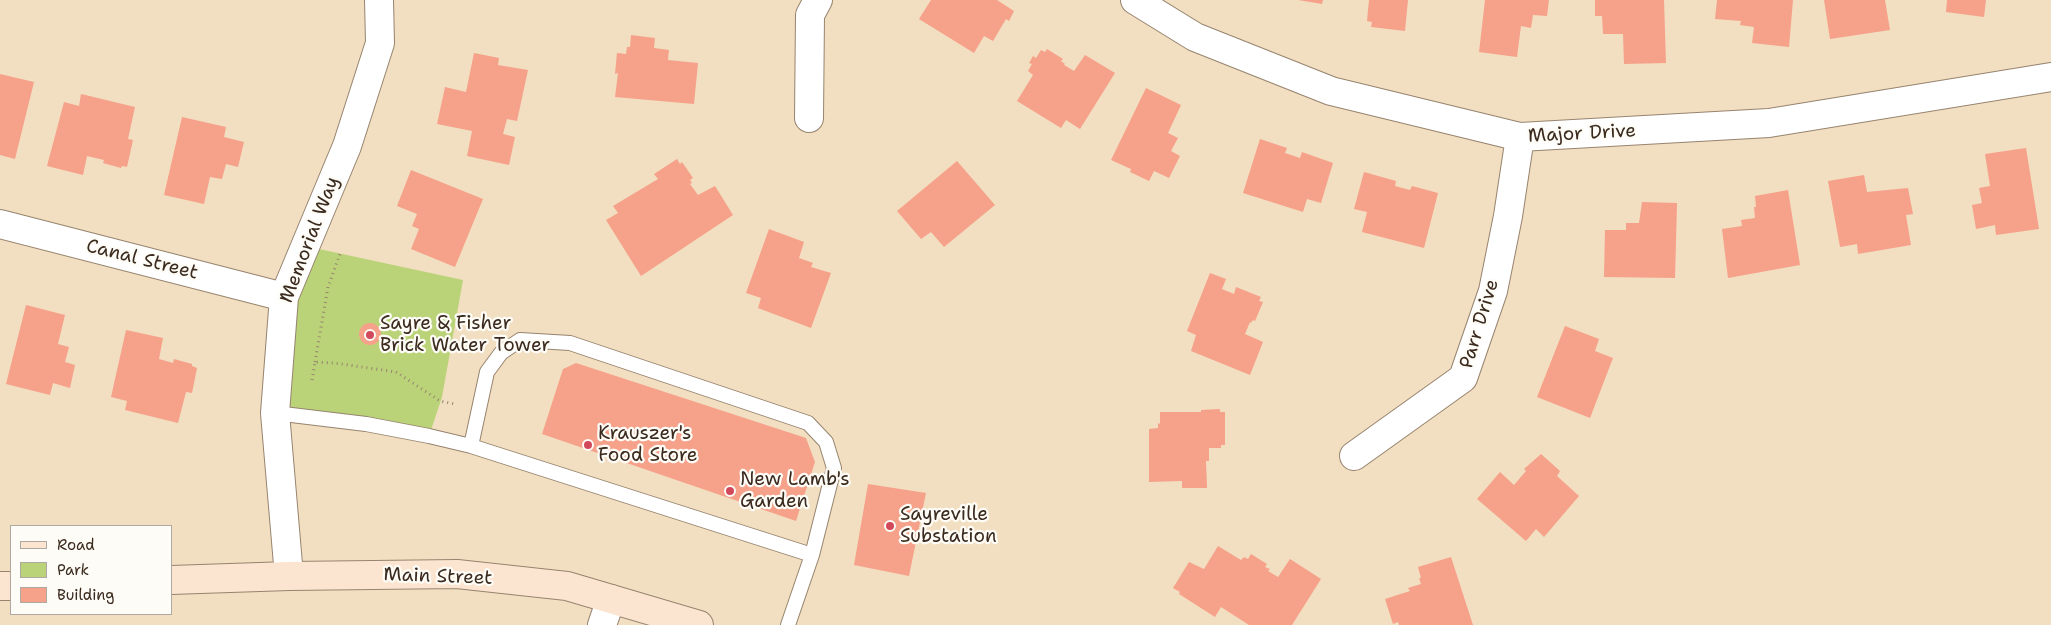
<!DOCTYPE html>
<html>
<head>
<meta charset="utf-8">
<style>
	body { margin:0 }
	#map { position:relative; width:2051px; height:625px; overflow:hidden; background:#f2dec0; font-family:"Shantell Sans",sans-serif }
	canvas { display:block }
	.legend { position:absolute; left:10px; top:525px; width:162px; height:90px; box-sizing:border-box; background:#fdfcf7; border:1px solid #afa8a0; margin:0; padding:6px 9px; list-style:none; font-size:15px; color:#3b2a1e }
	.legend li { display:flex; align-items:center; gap:10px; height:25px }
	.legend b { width:25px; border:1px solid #afa8a0 }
</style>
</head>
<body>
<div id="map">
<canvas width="2051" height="625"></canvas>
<ul class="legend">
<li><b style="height:6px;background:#fce5d0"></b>Road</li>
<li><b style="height:14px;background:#bbd378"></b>Park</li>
<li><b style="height:14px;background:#f6a18a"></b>Building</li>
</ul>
</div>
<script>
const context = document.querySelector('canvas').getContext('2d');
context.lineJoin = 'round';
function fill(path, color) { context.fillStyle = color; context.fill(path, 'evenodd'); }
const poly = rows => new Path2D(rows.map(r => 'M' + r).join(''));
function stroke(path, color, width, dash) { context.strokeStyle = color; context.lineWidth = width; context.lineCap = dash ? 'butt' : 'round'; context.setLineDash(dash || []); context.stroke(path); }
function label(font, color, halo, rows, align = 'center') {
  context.font = font + ' "Shantell Sans",sans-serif'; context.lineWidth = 4.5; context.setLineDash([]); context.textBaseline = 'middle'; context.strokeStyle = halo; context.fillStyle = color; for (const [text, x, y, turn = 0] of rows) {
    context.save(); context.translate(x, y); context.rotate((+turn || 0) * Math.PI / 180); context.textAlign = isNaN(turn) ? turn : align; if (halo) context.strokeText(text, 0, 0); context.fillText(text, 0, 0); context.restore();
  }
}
fill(poly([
	[305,246,463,280,442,397,429,436,275,413]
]), '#bbd378');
fill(poly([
	[931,0,997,0,1014,11,1009,21,1006,19,993,41,984,36,974,53,919,19],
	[1298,0,1323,0,1322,4],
	[1369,0,1408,0,1405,31,1371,27,1372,22,1367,21],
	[1485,0,1549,0,1547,16,1533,15,1531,28,1521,26,1517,57,1479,52],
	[1595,0,1664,0,1666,63,1624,64,1623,34,1603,34,1602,16,1595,16],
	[1717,0,1793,0,1789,47,1752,43,1754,27,1740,25,1741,21,1715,19],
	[1824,0,1885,0,1890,30,1830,39],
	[1947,0,1986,0,1984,17,1946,12],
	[631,35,655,38,654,48,669,50,668,60,698,63,694,104,615,97,618,73,615,74,617,53,626,54,627,47,630,47],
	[1047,49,1063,59,1061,61,1065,64,1064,65,1074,71,1085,55,1115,73,1080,129,1066,120,1061,128,1017,101,1033,75,1028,71,1032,64,1029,63,1033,56,1036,58,1041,50,1045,52],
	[474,53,499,58,498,65,528,70,517,121,507,119,503,134,515,137,509,165,467,156,472,131,437,124,445,87,466,92],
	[0,74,34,82,15,159,0,155],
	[1146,88,1181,105,1168,133,1178,138,1171,151,1180,156,1169,178,1154,171,1149,181,1130,172,1131,169,1111,160],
	[81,94,135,107,128,139,133,140,127,167,122,166,121,168,103,163,104,160,87,156,83,175,47,166,64,102,79,106],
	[182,117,226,127,224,137,244,142,238,167,226,164,222,179,210,177,204,204,164,195],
	[1260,139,1287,148,1285,153,1300,158,1302,152,1333,163,1321,203,1307,199,1303,212,1243,193],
	[2026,148,2039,229,1996,235,1995,225,1976,229,1972,205,1982,203,1979,188,1990,186,1985,154],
	[677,159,680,164,682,162,693,178,690,180,692,183,690,184,698,195,715,186,733,215,641,276,606,220,618,213,613,206,658,179,654,174],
	[957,161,995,205,944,247,931,232,921,239,897,211],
	[411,170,483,199,455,267,411,249,419,229,412,226,417,214,397,206],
	[1364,172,1396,181,1395,186,1410,190,1412,186,1438,193,1424,248,1362,232,1367,212,1354,209],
	[1864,175,1867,192,1908,188,1913,214,1906,215,1911,245,1858,254,1857,244,1840,247,1828,181],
	[1788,190,1800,265,1728,278,1722,229,1742,226,1741,220,1755,218,1754,207,1756,207,1755,196],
	[1642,202,1677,203,1675,278,1604,277,1605,230,1626,230,1626,223,1639,223],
	[769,229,804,242,799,258,813,263,811,267,831,273,811,328,758,308,761,298,746,293],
	[1210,273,1226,279,1222,289,1234,294,1236,287,1261,297,1259,301,1263,302,1255,321,1253,320,1251,323,1250,322,1245,334,1263,342,1250,375,1191,351,1196,335,1187,331],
	[26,305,65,315,58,344,69,347,65,362,75,365,70,388,53,383,50,395,6,384],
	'359 334a11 11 0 1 1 22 0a11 11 0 1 1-22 0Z',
	[1565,326,1599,339,1595,351,1613,358,1590,418,1537,397],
	[126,330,163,338,159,359,173,363,174,359,192,364,192,366,197,368,192,393,186,392,178,423,125,410,127,401,111,397],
	[576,363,806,438,815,462,796,521,542,434,563,369],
	[1220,409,1220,412,1225,412,1225,445,1221,445,1221,448,1209,448,1209,461,1206,461,1207,488,1182,488,1182,481,1149,482,1149,429,1158,428,1158,423,1160,424,1160,412,1201,412,1201,410],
	[1541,454,1560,471,1557,476,1579,496,1544,537,1536,529,1526,541,1477,499,1500,472,1514,485,1526,471,1524,469],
	[868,484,926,493,909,576,854,565],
	[1218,546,1241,560,1244,557,1248,559,1251,554,1267,564,1265,567,1270,569,1268,571,1278,577,1290,559,1321,579,1292,625,1249,625,1221,607,1215,617,1179,594,1180,592,1173,588,1189,562,1204,569],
	[1451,557,1473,625,1399,625,1398,622,1393,624,1385,599,1410,591,1408,588,1421,584,1419,578,1421,578,1418,567]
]), '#f6a18a');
const lane = poly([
	[275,413,366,424,429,436,471,446,812,555,788,625],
	[471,446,487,372,501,353,520,340,570,343,808,423,826,442,834,468,812,555]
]);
const street = poly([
	[1135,0,1195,37,1331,91,1520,137,1769,123,2051,77],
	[809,118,810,15,818,0],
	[0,224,284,297],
	[1354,456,1463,378,1493,291,1508,216,1520,137],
	[289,576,275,413,284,297,347,146,380,43,379,0],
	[602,625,611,599]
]);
const secondary = poly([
	[171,580,289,576,457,574,567,586,699,625],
	[0,586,11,586]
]);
stroke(lane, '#96846f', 16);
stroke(street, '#96846f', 30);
stroke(secondary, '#96846f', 30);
stroke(poly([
	[315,362,328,287,340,254],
	[312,380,315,362,335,363,396,372,440,401,455,404]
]), '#96846f', 3, [1, 4]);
stroke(lane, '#fff', 14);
stroke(street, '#fff', 28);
stroke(secondary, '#fce5d0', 28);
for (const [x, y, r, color] of [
	[370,335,5,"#d1495b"],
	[588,445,5,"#d1495b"],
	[730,491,5,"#d1495b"],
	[890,526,5,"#d1495b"]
]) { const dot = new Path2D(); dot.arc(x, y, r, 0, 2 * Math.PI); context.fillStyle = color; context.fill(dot); stroke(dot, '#fdfcf7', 2); }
label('19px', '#3b2a1e', '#fdfcf7', [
	["Major Drive",1582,134,-3],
	["Memorial Way",310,240,-69],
	["Canal Street",142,260,14],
	["Parr Drive",1480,324,-73],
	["Main Street",438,577,2]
]);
label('19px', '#3b2a1e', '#fdfcf7', [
	["Sayre & Fisher",380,324],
	["Brick Water Tower",380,346],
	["Krauszer's",598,434],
	["Food Store",598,456],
	["New Lamb's",740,480],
	["Garden",740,502],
	["Sayreville",900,515],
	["Substation",900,537]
], 'left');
</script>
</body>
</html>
